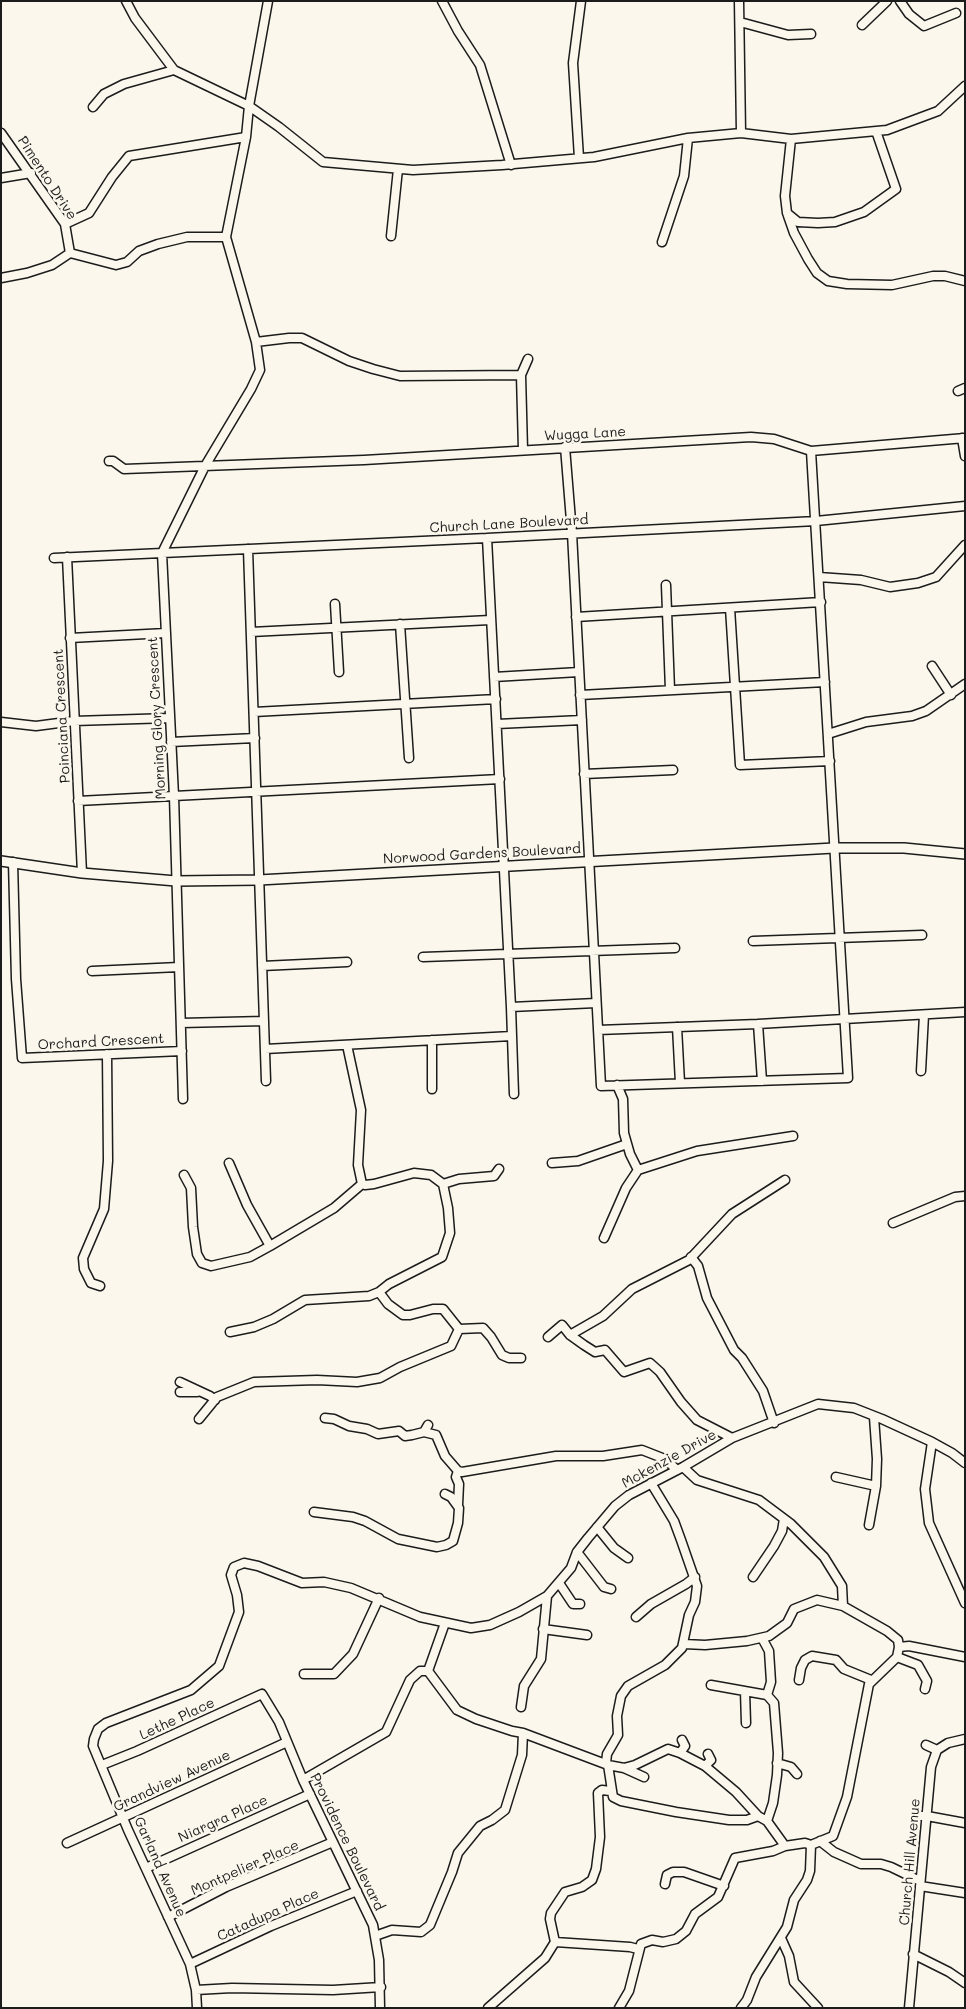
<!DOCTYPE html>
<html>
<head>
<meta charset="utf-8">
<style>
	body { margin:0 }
	#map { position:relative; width:966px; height:2009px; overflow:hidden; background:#fbf7ec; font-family:Mali,sans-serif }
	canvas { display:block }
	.frame { position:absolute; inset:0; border:2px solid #1c1c1c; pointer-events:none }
</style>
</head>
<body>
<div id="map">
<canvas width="966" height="2009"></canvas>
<div class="frame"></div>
</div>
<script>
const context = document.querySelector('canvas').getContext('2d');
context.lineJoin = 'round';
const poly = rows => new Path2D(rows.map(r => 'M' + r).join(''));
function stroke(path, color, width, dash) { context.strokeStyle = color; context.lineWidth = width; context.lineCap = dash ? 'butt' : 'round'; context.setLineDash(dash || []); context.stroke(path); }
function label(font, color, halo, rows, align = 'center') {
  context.font = font + ' Mali,sans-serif'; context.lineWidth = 5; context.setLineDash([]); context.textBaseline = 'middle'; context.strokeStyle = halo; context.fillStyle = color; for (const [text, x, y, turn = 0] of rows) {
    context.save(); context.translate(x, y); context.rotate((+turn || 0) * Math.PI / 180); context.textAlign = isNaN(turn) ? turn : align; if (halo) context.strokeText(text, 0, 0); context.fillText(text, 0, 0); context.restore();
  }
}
const minor = poly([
	[126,1,135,18,174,70,249,106,279,127,323,162,413,170,502,165,594,157,688,138,741,133,791,139,887,130,938,111,965,86],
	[442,1,458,31,480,65,511,165],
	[739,1,741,133],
	[900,1,909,14,924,26,956,13],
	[740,22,788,35,811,34],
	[862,25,887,1],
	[93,107,104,94,124,84,174,70],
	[1,133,65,224,70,253],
	[791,139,785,196,787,213,798,222,818,223,835,222,864,212,896,189,876,131],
	[579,158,573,63,581,1],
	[1,178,31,173],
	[787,213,794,233,808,259,817,273,828,281,847,284,892,285,933,276,945,276,965,281],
	[65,224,89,213,112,177,129,156,246,137],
	[391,236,398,169],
	[662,242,684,176,688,138],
	[70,253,116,265,127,262,139,251,158,244,187,237,226,237],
	[1,278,27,273,52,265,70,253],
	[256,342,289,338,302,338,349,361,373,369,400,376,521,375],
	[958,391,965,388],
	[962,438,965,456],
	[565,447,572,533,601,1086,848,1078,811,451],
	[523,450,521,375,528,359],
	[109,461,113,461,124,469,364,460,751,437,774,439,811,451,965,438],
	[487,538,511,1007,514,1094],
	[248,549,266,1081],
	[67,557,82,873],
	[54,558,487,538,816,521,965,506],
	[819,577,861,580,890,587,918,583,936,577,965,545],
	[666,585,670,690],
	[335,604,339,672],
	[730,608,740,765,830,761],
	[576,617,821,602],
	[400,624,409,758],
	[251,632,490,620],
	[70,638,166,633],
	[932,666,951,695],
	[494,677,579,672],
	[580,695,825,682],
	[254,712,496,699],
	[1,722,36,726,74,721,170,718],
	[497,724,582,720],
	[828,734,866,722,912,716,926,711,965,684],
	[171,742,255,738],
	[584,774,673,770],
	[78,801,500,779],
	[13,862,16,979,22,1058,182,1051],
	[753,941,922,935],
	[423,957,675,948],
	[262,966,347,962],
	[92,971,179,967],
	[511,1007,596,1003],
	[181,1023,264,1021],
	[758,1024,762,1081],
	[677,1027,680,1083],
	[598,1030,758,1024,965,1012],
	[432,1040,432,1089],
	[347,1045,361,1110,358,1165,362,1184,365,1185,374,1184,414,1173,431,1175,443,1184,448,1208,450,1233,442,1257,389,1284,379,1292,388,1304,403,1315,410,1315,433,1309,443,1309,459,1329],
	[265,1049,512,1036],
	[921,1071,924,1015],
	[617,1085,623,1099,624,1133,630,1154,638,1170,697,1151,793,1136],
	[183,1099,174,796,162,553,205,466,251,389,260,370,256,342,226,237,246,137,249,106,268,1],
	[229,1163,247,1205,270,1246],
	[552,1163,578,1161,627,1144],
	[184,1175,191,1188,193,1227,197,1254,202,1263,211,1266,250,1257,270,1246,334,1208,362,1184],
	[443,1184,459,1179,494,1176,499,1169],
	[893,1223,955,1197,965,1196],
	[604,1238,626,1188,638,1170],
	[691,1257,698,1266,707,1298,734,1350,742,1358,763,1391,774,1423],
	[100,1286,91,1283,84,1269,83,1258,104,1209,108,1161,107,1054],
	[230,1332,254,1327,273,1319,305,1300,369,1296,379,1292],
	[570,1335,603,1316,632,1289,689,1260,732,1214,785,1180],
	[548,1337,562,1325,570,1335,584,1345,595,1352,605,1350,624,1372,650,1363,660,1372,681,1402,697,1420,732,1438],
	[180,1382,210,1396,215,1400],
	[180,1392,197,1392],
	[325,1418,334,1419,349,1426,367,1429,378,1434,399,1431,405,1436,412,1435,424,1432,428,1425],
	[199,1419,217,1397,254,1382,317,1380,357,1382,380,1378,400,1367,451,1346,459,1329,483,1328,491,1337,502,1355,509,1358,521,1358],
	[424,1432,436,1435,445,1456,458,1471,462,1472,556,1456,603,1456,642,1450,665,1459,677,1470],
	[932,1442,925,1489,929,1523,965,1603],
	[683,1467,697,1480,759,1500,791,1524,824,1557,842,1586,843,1606],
	[836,1477,876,1486],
	[458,1505,459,1484,456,1477,458,1471],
	[314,1512,353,1517,365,1521,398,1539,437,1547,446,1545,453,1541,458,1523,459,1508,451,1497,445,1494],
	[869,1525,876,1486,877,1459,874,1417],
	[597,1527,614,1548,628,1558],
	[577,1552,604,1587,611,1589],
	[753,1577,774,1546,782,1531,784,1519],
	[559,1583,573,1604,580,1604],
	[636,1617,651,1604,686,1584,695,1577],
	[543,1629,587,1635],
	[762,1638,769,1651,771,1682,767,1695],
	[899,1647,909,1646,965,1657],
	[897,1657,918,1665,927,1681,925,1689],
	[428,1671,445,1623],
	[304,1674,334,1674,353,1654,379,1598],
	[799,1680,801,1668,805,1660,812,1656,836,1660,844,1669,871,1680],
	[711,1685,767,1695,774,1703,778,1753,777,1775,773,1803,767,1821],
	[745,1691,746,1723],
	[521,1707,524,1686,541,1659,547,1596],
	[926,1745,937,1750],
	[680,1753,685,1746,682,1740],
	[606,1763,607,1754,618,1735,617,1716,621,1696,628,1686,665,1665,682,1648,689,1615,695,1602,697,1586,681,1540,674,1521,651,1483],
	[777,1763,791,1767,797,1774],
	[102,1765,137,1751,262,1694,279,1722,303,1780,373,1925,379,1960,380,2008],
	[608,1765,613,1797,621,1801,676,1812,729,1820,747,1820,758,1816],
	[705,1766,711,1760,708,1754],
	[624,1768,644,1777],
	[303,1780,386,1732,410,1680,420,1671,428,1671,457,1710,476,1719,512,1731,523,1733,608,1765,624,1768,635,1765,668,1749,680,1753,705,1766,736,1792,758,1816,767,1821,785,1846,805,1843,811,1845,833,1836,847,1797,869,1684,897,1657,899,1647,898,1640,887,1631,843,1606,817,1600,794,1609,787,1623,769,1636,747,1641,705,1645,684,1644],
	[918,1816,927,1816,965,1823],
	[820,1841,834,1852,861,1864,881,1864,891,1867,920,1881],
	[67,1843,287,1742],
	[146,1868,310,1794],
	[665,1884,667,1875,673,1872,684,1872,724,1886],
	[920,1886,965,1893],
	[168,1917,226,1887,333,1842],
	[375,1936,392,1930,421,1932,430,1925,452,1872,458,1853,480,1826,492,1820,505,1810,522,1755,523,1733],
	[781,1938,789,1956,794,1982,818,2008],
	[555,1942,630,1947,638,1949],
	[913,1954,949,1972,965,1983],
	[190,1964,271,1926,357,1891],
	[196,1990,232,1988,333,1990,381,1987],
	[197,2008,196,1990,190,1964,128,1830,93,1746,94,1739,98,1729,106,1723,191,1690,219,1666,239,1612,237,1595,231,1575,234,1567,244,1563,258,1566,302,1583,324,1582,351,1588,420,1617,471,1628,490,1625,519,1612,547,1596,571,1568,577,1552,588,1538,615,1506,629,1495,683,1467,732,1438,818,1404,854,1408,882,1419,932,1442,952,1453,965,1463],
	[488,2008,545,1958,555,1942,550,1919,551,1913,565,1892,582,1887,592,1880,596,1869,600,1837,598,1793,602,1790,610,1791],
	[619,2008,629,1991,641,1944,652,1940,663,1942,676,1939,686,1931,695,1914,718,1897,735,1858,773,1851,785,1846],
	[741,2008,747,2000,756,1977,787,1927,794,1900,807,1880,810,1871,811,1845],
	[909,2008,931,1767,937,1750,948,1743,965,1739]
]);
const tertiary = poly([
	[1,861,82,873,176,881,259,880,834,848,904,848,965,854]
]);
stroke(minor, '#1c1c1c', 11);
stroke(tertiary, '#1c1c1c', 12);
stroke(minor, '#fbf7ec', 8);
stroke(tertiary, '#fbf7ec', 9);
label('14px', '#1c1c1c', '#fbf7ec', [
	["Pimento Drive",47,178,57],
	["Wugga Lane",585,434,-3],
	["Church Lane Boulevard",509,524,-3],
	["Poinciana Crescent",62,716,-93],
	["Morning Glory Crescent",157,718,-93],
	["Norwood Gardens Boulevard",482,854,-3],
	["Orchard Crescent",101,1042,-3],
	["Mckenzie Drive",669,1459,-29],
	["Lethe Place",177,1719,-25],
	["Grandview Avenue",172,1781,-25],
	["Niargra Place",223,1819,-24],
	["Providence Boulevard",347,1842,64],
	["Church Hill Avenue",910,1862,-85],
	["Garland Avenue",160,1867,66],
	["Montpelier Place",245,1868,-24],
	["Catadupa Place",268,1915,-24]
]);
</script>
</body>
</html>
